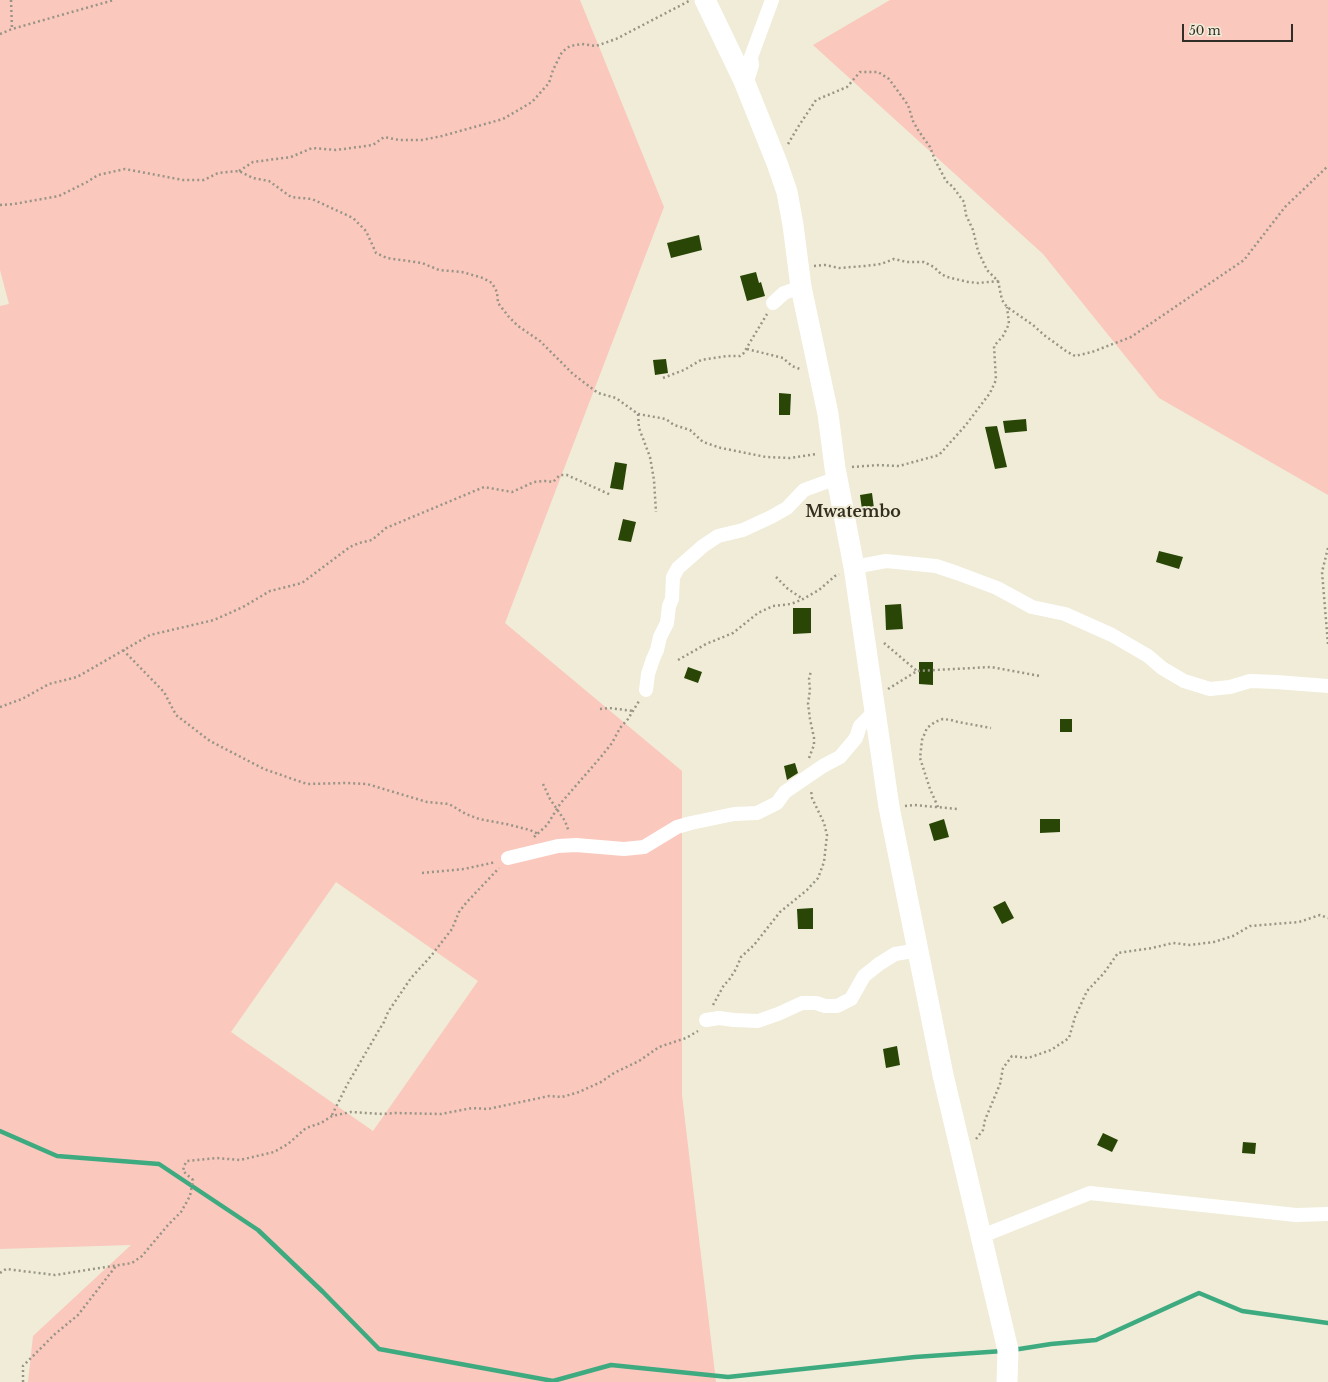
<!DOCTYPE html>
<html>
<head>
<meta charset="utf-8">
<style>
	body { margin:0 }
	#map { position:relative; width:1328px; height:1382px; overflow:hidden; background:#f0ecd7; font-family:"Libre Baskerville",serif }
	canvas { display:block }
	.scale { position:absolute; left:1182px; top:24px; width:111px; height:18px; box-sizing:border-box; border:2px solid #302e26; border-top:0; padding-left:5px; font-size:12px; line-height:14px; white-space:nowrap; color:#302e26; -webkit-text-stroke:3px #f0ecd7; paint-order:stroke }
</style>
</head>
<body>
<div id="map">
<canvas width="1328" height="1382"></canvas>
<div class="scale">50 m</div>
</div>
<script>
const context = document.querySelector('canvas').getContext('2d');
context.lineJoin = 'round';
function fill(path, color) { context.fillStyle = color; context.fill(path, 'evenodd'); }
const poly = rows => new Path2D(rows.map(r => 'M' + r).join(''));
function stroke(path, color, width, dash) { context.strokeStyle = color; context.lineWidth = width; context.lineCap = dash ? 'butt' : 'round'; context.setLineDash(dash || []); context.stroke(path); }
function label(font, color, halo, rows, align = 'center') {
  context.font = font + ' "Libre Baskerville",serif'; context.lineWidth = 4; context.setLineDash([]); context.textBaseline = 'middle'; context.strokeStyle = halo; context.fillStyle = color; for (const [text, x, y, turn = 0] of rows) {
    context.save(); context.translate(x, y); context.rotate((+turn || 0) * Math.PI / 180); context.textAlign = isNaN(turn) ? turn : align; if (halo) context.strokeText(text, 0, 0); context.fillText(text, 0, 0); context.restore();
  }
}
fill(poly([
	[0,0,580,0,664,207,505,623,682,771,682,1095,716,1382,28,1382,33,1336,131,1245,0,1249,0,306,9,304,0,270],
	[336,882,478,981,373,1131,231,1032],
	[890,0,1328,0,1328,495,1159,398,1043,254,813,45]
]), '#fac8bc');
stroke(poly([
	[0,1131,57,1156,159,1164,258,1230,323,1292,379,1349,553,1381,611,1365,728,1377,915,1357,1003,1351],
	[1013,1350,1051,1344,1096,1340,1199,1293,1242,1311,1328,1323]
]), '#3daa80', 4.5);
fill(poly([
	[699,235,702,250,671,258,667,243],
	[756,272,759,283,761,282,765,296,747,301,740,276],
	[666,359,668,373,655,375,653,360],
	[779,393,791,394,790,415,779,415],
	[1026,419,1027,431,1005,433,1003,421],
	[997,426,1007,467,995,469,985,427],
	[615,462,627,464,623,490,610,488],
	[872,493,875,516,863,517,860,495],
	[623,519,636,522,631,542,618,540],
	[1159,551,1183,557,1179,569,1156,562],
	[901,604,903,629,886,630,885,605],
	[793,608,811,608,811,633,793,634],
	[919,662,933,662,933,685,919,684],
	[688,667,702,672,698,683,684,678],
	[1060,719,1072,719,1072,732,1060,732],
	[795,763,798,773,787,780,784,766],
	[944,819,949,837,934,841,929,824],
	[1040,819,1060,819,1060,832,1040,833],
	[1005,901,1014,918,1002,924,993,907],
	[813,908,813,929,798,929,797,909],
	[897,1046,900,1065,886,1068,883,1049],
	[1103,1133,1118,1140,1112,1152,1097,1145],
	[1243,1142,1256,1143,1255,1154,1242,1153]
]), '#2a4606');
stroke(poly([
	[11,0,12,29],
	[0,34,12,29,114,0],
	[788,144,798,127,816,100,847,87,860,72,878,72,889,79,908,105,913,121,918,130,930,147,935,160,946,181,953,187,964,202,966,215,973,230,978,251,987,270,998,281,1002,300,1007,307,1033,325,1044,335,1066,351,1075,356,1092,352,1131,337,1244,260,1285,207,1328,166],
	[239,171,253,162,291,157,312,148,336,150,373,145,384,137,399,140,422,140,442,136,503,119,532,102,549,83,553,70,562,52,570,46,582,44,596,46,616,39,689,1],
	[0,205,14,204,59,196,87,182,98,175,125,169,183,180,204,180,218,173,239,171,253,178,269,181,291,197,312,199,353,218,366,231,376,253,387,258,422,263,439,270,462,272,483,278,492,283,497,292,498,303,509,317,518,326,540,341,573,374,598,393,616,398,638,414,666,419,674,425,690,430,703,442,721,448,766,457,790,458,816,454],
	[814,266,825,265,839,268,865,266,881,264,894,259,907,262,924,262,934,267,941,274,947,277,968,282,978,283,998,281],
	[747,349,783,358,792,366,800,369],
	[663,378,684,370,701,360,727,356,740,356,743,354,767,314],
	[638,414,639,428,650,457,654,480,656,512],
	[852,467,879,465,899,466,939,455,965,426,990,393,996,380,994,346,1003,336,1009,324,1007,307],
	[1328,548,1322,572,1328,644],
	[776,577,788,589,803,599],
	[884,643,917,671],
	[123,650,164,692,176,715,210,741,264,769,307,784,347,783,367,784,427,802,449,804,466,814,479,819,506,824,530,830,538,834],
	[678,660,706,644,733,633,758,613,773,606,791,604,803,599,819,590,835,576,839,574],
	[888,689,917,671,991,667,1040,676],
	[0,707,22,699,49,684,77,677,150,635,214,620,243,607,270,591,302,583,350,547,359,543,372,540,386,528,484,487,512,492,534,482,545,481,553,482,560,475,567,475,611,495],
	[600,709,609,708,633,711],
	[809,758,814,745,814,738,810,719,808,704,810,690,809,679,811,671],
	[543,784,550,799,565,821,569,832],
	[905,806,914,805,958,809],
	[938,807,930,789,920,758,922,740,927,728,935,722,943,719,951,720,958,722,991,728],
	[534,837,547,825,560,804,600,758,612,743,620,728,628,719,639,701],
	[422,873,464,869,496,862],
	[713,1005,724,985,729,980,736,969,741,957,754,945,780,912,807,890,818,878,824,862,827,835,824,823,812,798,811,790],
	[332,1115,347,1085,379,1030,384,1022,388,1012,411,978,431,956,452,929,459,912,466,903,499,868],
	[976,1139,983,1130,985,1120,1000,1084,1003,1068,1012,1056,1028,1058,1051,1050,1069,1038,1075,1017,1087,991,1104,973,1118,953,1152,948,1173,943,1190,945,1214,942,1233,936,1250,926,1299,922,1320,915,1328,918],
	[0,1273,6,1269,55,1275,132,1263,142,1256,168,1225,181,1212,190,1196,193,1180,183,1171,184,1166,187,1161,217,1158,240,1160,274,1152,288,1144,306,1128,321,1123,332,1116,351,1112,382,1114,396,1113,441,1114,472,1108,488,1109,549,1096,562,1097,579,1092,601,1082,614,1073,639,1061,659,1047,686,1038,698,1031],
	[23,1382,23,1366,55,1334,78,1315,116,1266]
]), '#989586', 2.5, [2, 3]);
stroke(poly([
	[744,81,749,75,752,65,751,57,772,0],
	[773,303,784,293,801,287],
	[854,567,886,561,936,566,957,573,997,588,1032,607,1065,614,1112,635,1148,656,1162,668,1184,681,1210,689,1230,687,1250,681,1276,682,1328,686],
	[646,690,648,674,653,659,657,650,660,637,667,623,669,606,672,599,673,577,678,568,703,546,718,536,743,530,771,517,787,508,804,490,837,478],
	[508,858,558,846,576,845,624,849,644,847,677,827,691,823,734,814,757,813,777,803,785,792,823,766,840,757,856,738,860,726,875,711],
	[706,1020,719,1018,734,1020,758,1021,778,1014,802,1003,816,1003,825,1006,837,1006,851,999,864,976,879,964,895,954,919,950],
	[982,1236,1090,1193,1296,1215,1328,1214]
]), '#fff', 14);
stroke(poly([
	[705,0,744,81,777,163,787,192,793,225,801,287,828,414,835,468,854,567,889,807,943,1075,1008,1350,1007,1382]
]), '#fff', 21);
label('bold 16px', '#332f1f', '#f0ecd7', [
	["Mwatembo",853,512]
]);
</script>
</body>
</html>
